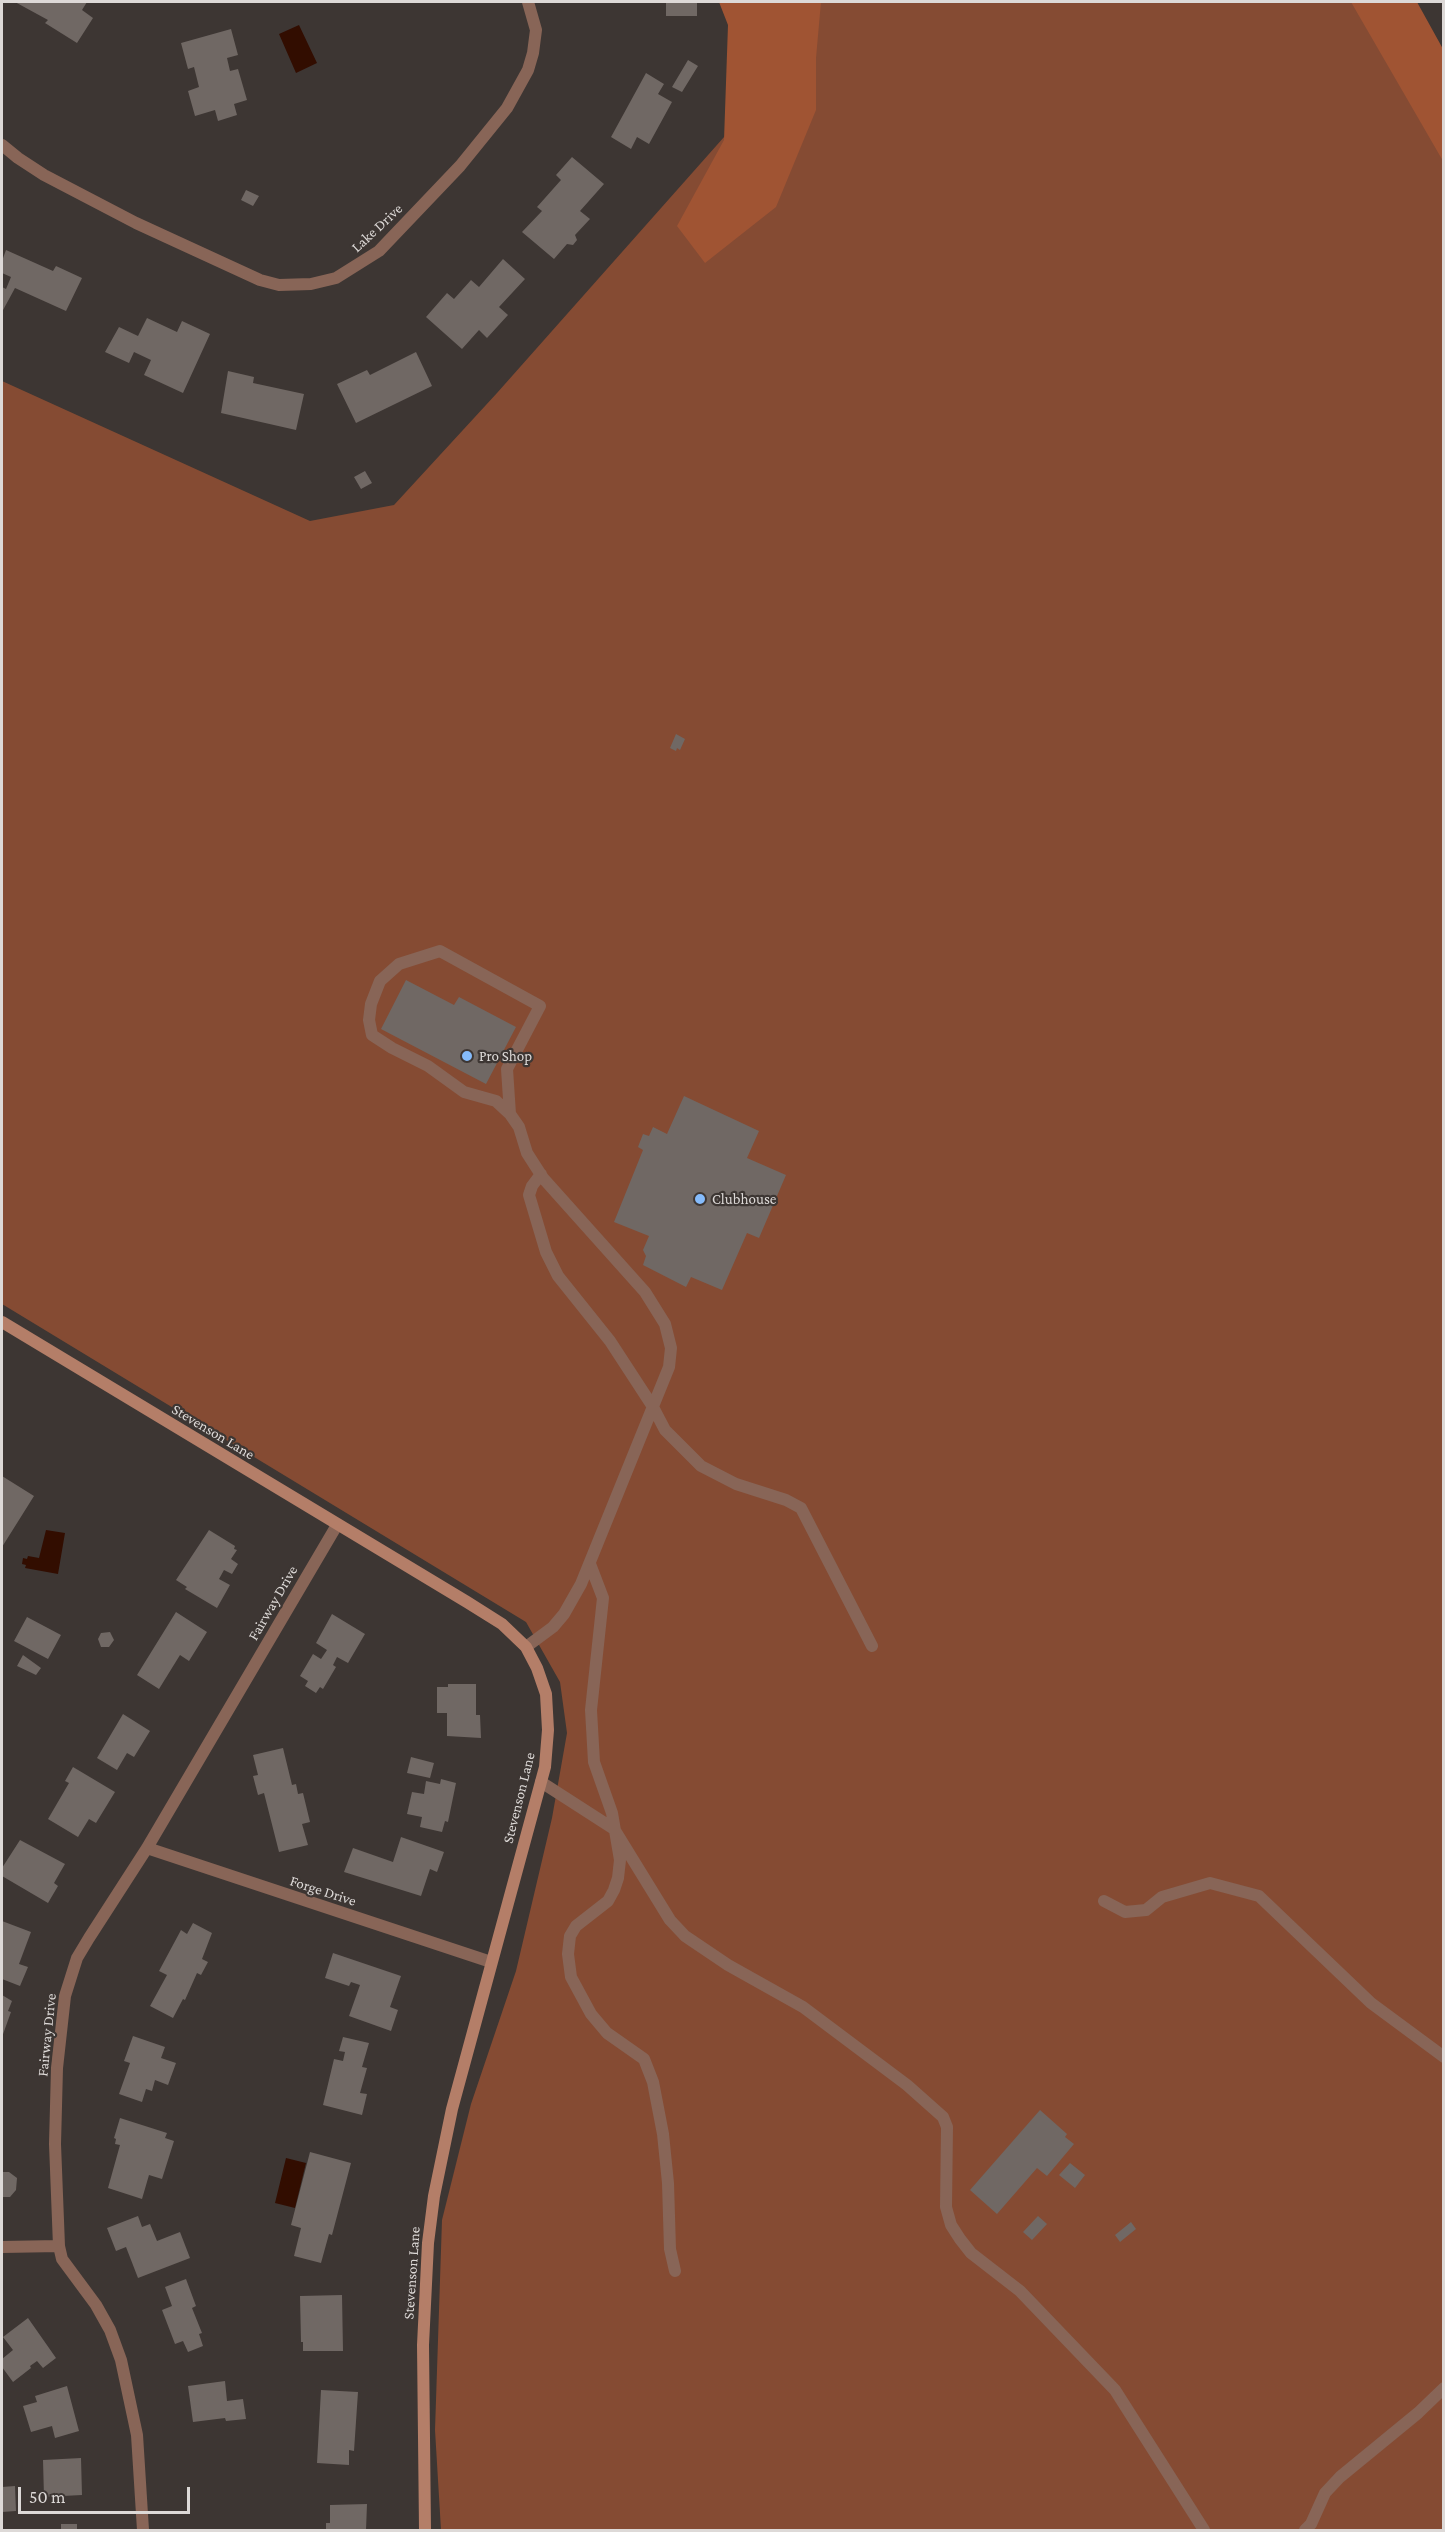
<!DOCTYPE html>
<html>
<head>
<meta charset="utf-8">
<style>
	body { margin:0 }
	#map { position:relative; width:1445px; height:2532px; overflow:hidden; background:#3d3633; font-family:"Crimson Pro",serif }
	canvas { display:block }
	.frame { position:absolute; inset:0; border:3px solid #ddd9d7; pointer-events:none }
	.scale { position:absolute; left:18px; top:2487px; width:172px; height:27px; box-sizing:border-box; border:3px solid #ddd9d7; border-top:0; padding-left:8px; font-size:18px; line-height:21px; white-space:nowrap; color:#ddd9d7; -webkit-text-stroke:4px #3d3633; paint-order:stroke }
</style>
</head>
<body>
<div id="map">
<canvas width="1445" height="2532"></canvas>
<div class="frame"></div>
<div class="scale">50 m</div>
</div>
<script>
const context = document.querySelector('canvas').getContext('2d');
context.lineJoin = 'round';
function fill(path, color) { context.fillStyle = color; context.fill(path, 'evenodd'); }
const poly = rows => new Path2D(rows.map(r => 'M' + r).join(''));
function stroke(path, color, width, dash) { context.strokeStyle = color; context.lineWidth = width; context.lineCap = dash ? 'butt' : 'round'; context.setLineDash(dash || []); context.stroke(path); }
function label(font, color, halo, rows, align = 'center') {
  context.font = font + ' "Crimson Pro",serif'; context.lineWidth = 4.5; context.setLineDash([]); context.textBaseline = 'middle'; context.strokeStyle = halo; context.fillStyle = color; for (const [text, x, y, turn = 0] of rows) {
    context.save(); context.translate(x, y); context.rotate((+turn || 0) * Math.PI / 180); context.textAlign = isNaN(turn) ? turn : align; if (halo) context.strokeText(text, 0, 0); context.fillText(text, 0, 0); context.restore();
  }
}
fill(poly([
	[783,2,1404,2,1444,74,1443,2530,441,2530,435,2430,442,2220,471,2104,516,1971,552,1818,567,1733,560,1682,526,1622,2,1304,2,381,310,521,394,505,497,393,740,119]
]), '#854b33');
fill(poly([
	[719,2,821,2,816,58,816,110,776,207,705,263,677,226,724,140,728,25],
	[1351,2,1417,2,1443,49,1443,161]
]), '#a05433');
fill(poly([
	[299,25,317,63,296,73,279,34],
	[46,1530,65,1533,58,1574,25,1568,26,1565,22,1564,23,1558,27,1559,28,1556,39,1558],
	[286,2158,306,2163,295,2208,275,2203]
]), '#320d00');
fill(poly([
	[15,2,87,2,82,10,93,18,77,43,45,23,48,20],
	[666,2,697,2,697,16,666,16],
	[231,29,238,55,227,58,230,71,238,69,247,100,234,104,237,115,218,121,215,110,195,116,188,91,199,87,194,67,188,69,181,43],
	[688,60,698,66,682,92,672,87],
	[646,73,664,84,658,94,672,102,649,144,637,137,631,149,611,137],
	[572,157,604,184,580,211,590,219,575,235,577,240,573,245,567,244,554,259,522,232,542,211,537,207,561,180,556,175],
	[246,190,259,196,253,206,241,200],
	[6,250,53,271,56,266,82,278,66,311,15,288,2,312,2,287,6,289,11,277,2,273,2,261],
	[503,259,525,279,499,307,508,315,487,338,479,330,462,349,426,317,447,293,454,299,471,280,479,287],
	[147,318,177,332,182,321,210,334,183,393,144,375,151,360,134,352,129,363,105,352,119,327,138,336],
	[416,352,432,386,356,423,337,384,367,370,370,375],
	[228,371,254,377,253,383,304,394,296,430,221,413],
	[365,471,372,483,361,489,354,477],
	[676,734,685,739,680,750,677,748,676,751,670,748],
	[406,980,454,1005,459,997,516,1027,486,1084,381,1029],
	[684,1096,759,1131,747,1158,786,1175,759,1238,747,1233,722,1290,691,1277,686,1287,643,1265,646,1256,643,1250,649,1236,614,1222,643,1150,638,1147,643,1134,649,1136,653,1127,667,1134],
	[2,1476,34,1496,2,1547],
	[209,1530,235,1546,234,1549,237,1550,231,1559,238,1564,232,1574,224,1570,219,1579,230,1585,217,1608,185,1589,187,1587,176,1580],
	[176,1612,207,1632,189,1661,180,1655,159,1689,137,1675],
	[332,1614,365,1634,348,1663,337,1657,333,1665,336,1667,323,1689,320,1687,316,1693,305,1686,308,1681,300,1676,313,1654,321,1659,327,1650,316,1643],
	[27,1617,61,1635,48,1659,14,1641],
	[110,1632,114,1640,109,1647,101,1647,98,1639,101,1633],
	[23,1655,41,1668,36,1675,17,1666],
	[448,1684,476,1684,476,1715,480,1715,481,1738,447,1736,447,1713,437,1713,437,1687,448,1687],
	[123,1714,150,1731,134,1757,127,1753,117,1770,97,1758],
	[283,1748,292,1785,296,1784,298,1794,303,1793,310,1822,302,1824,308,1845,279,1852,264,1793,258,1795,253,1776,258,1775,253,1755],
	[411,1757,434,1763,430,1778,407,1773],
	[73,1767,115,1792,96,1823,89,1819,78,1837,48,1819,69,1783,65,1781],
	[441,1779,456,1783,448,1822,445,1821,442,1832,420,1827,422,1817,407,1814,412,1792,424,1794,426,1781,440,1784],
	[401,1837,444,1852,437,1872,430,1869,421,1896,344,1872,353,1848,393,1862],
	[20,1840,65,1864,54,1883,58,1886,48,1903,2,1876,2,1868],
	[2,1921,31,1932,19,1964,28,1967,20,1986,2,1979],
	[193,1923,212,1933,202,1959,208,1962,201,1975,197,1973,185,2000,183,1999,173,2018,150,2006,167,1975,159,1971,181,1930,187,1934],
	[333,1953,401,1976,390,2007,398,2010,391,2031,349,2016,360,1985,351,1982,349,1986,325,1978],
	[2,1995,12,2001,8,2011,11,2012,2,2037],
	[133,2036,165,2047,161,2058,176,2063,168,2085,155,2080,152,2091,146,2089,142,2102,119,2094,130,2063,124,2061],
	[343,2037,369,2043,362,2067,367,2068,360,2093,367,2094,362,2115,323,2105,334,2059,343,2061,345,2052,339,2051],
	[1040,2110,1067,2134,1065,2137,1074,2144,1047,2176,1037,2168,997,2214,970,2190],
	[120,2118,167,2133,165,2138,174,2141,162,2179,149,2175,142,2199,108,2188,120,2145,115,2144,116,2139,114,2138],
	[310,2152,351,2163,332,2235,329,2234,321,2263,294,2256,301,2228,291,2225],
	[1070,2163,1085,2175,1075,2188,1059,2175],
	[2,2172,9,2172,17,2178,16,2190,10,2197,2,2197],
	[138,2216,142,2227,150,2224,157,2241,180,2232,190,2258,138,2278,126,2247,116,2251,107,2228],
	[1038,2216,1047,2224,1032,2240,1023,2232],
	[1131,2222,1136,2229,1120,2242,1115,2235],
	[186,2279,196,2306,192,2308,202,2333,199,2334,203,2346,188,2352,183,2341,175,2344,162,2310,172,2306,165,2287],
	[342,2295,343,2351,303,2351,303,2342,301,2342,300,2296],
	[28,2318,56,2358,43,2368,37,2361,30,2366,31,2368,13,2382,2,2367,2,2359,13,2350,3,2337],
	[225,2381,227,2401,243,2399,246,2419,226,2421,225,2418,193,2422,188,2386],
	[67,2386,79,2431,55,2438,52,2426,31,2432,23,2406,37,2402,35,2396],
	[321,2390,358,2392,354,2451,349,2450,349,2465,317,2463],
	[81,2458,82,2495,44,2497,43,2460],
	[15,2486,16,2511,2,2512,2,2487],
	[367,2504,366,2530,326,2530,326,2523,330,2523,330,2505],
	[61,2524,77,2524,77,2530,61,2530]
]), '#706864');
stroke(poly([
	[510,1114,496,1101,464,1092,428,1066,392,1048,372,1035,369,1020,371,1004,380,981,399,964,440,951,540,1006,507,1069,510,1114,519,1127,527,1153,543,1178,645,1292,665,1324,671,1348,669,1367,581,1584,564,1614,553,1627,526,1647],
	[541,1174,532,1186,529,1195,546,1252,558,1276,610,1341,653,1407,665,1430,701,1466,736,1484,786,1500,801,1508,872,1646],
	[590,1564,603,1598,591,1710,594,1762,612,1813,620,1860,618,1878,614,1890,608,1901,576,1926,570,1936,568,1954,571,1977,591,2014,607,2033,644,2059,653,2082,663,2134,668,2183,670,2249,675,2271],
	[541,1782,614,1829,670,1920,685,1936,728,1965,803,2007,907,2085,943,2117,947,2127,946,2207,951,2225,960,2239,971,2253,1020,2291,1115,2390,1204,2530],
	[1104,1901,1125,1912,1146,1910,1162,1897,1210,1883,1259,1896,1371,2003,1444,2057],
	[1305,2530,1311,2524,1325,2493,1340,2477,1418,2413,1444,2388]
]), '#886557', 12);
stroke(poly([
	[2,145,18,158,44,175,136,223,260,280,279,285,311,284,336,278,379,251,460,166,507,108,528,70,533,53,536,30,528,2],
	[147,1848,491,1962],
	[2,2247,59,2246],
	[143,2530,137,2435,121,2360,110,2330,96,2305,62,2259,59,2246,55,2144,57,2068,65,1996,77,1958,89,1938,147,1848,337,1525]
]), '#886557', 12);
stroke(poly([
	[2,1322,467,1602,502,1624,526,1647,537,1668,546,1694,548,1730,545,1767,452,2109,434,2196,428,2243,423,2345,425,2530]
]), '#b47e68', 12);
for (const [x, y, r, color] of [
	[467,1056,6,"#85bbfb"],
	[700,1199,6,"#85bbfb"]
]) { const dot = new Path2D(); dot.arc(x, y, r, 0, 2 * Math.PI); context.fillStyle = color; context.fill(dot); stroke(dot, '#3d3633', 2); }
label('15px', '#ddd9d7', '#3d3633', [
	["Lake Drive",377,228,-43],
	["Stevenson Lane",213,1432,31],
	["Fairway Drive",273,1603,-60],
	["Stevenson Lane",519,1798,-76],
	["Forge Drive",323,1891,18],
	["Fairway Drive",47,2035,-84],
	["Stevenson Lane",412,2273,-86]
]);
label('15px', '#ddd9d7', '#3d3633', [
	["Pro Shop",479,1056],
	["Clubhouse",712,1199]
], 'left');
</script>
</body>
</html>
